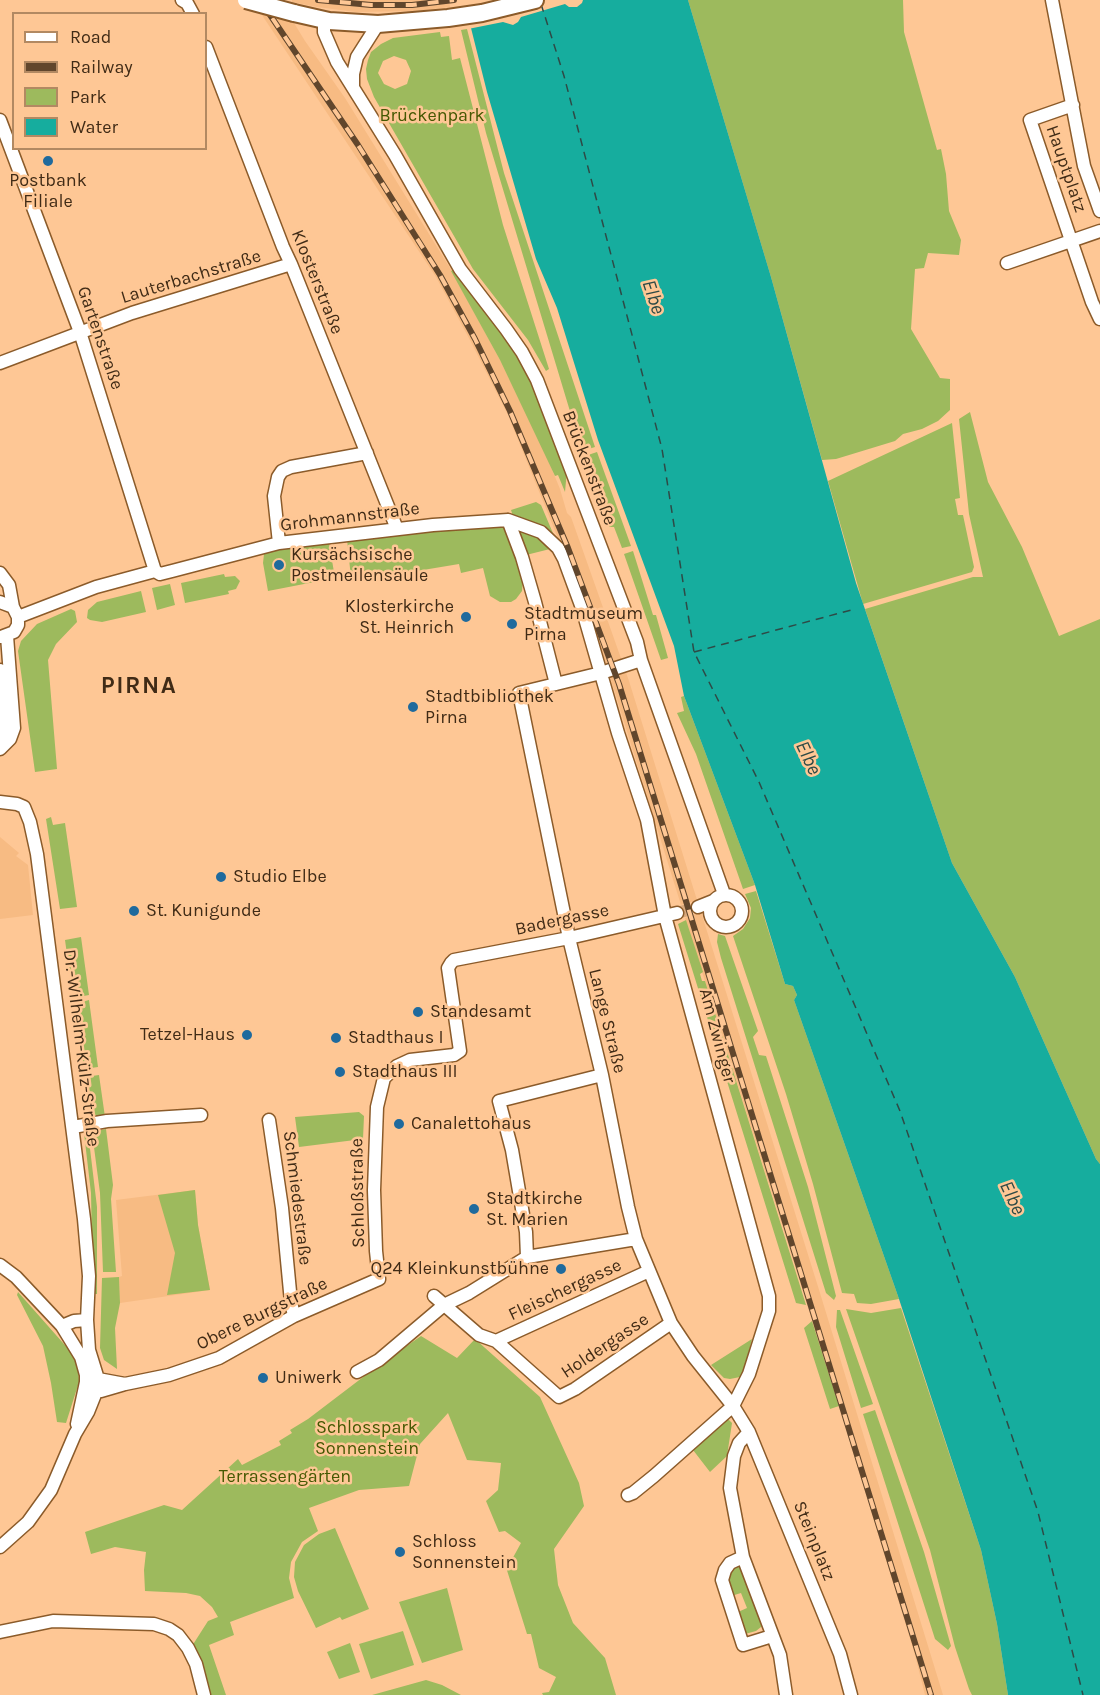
<!DOCTYPE html>
<html>
<head>
<meta charset="utf-8">
<style>
	body { margin:0 }
	#map { position:relative; width:1100px; height:1695px; overflow:hidden; background:#fec795; font-family:Karla,sans-serif }
	canvas { display:block }
	.legend { position:absolute; left:12px; top:12px; width:195px; height:138px; box-sizing:border-box; background:#fec795; border:2px solid #b28962; margin:0; padding:8px 10px; list-style:none; font-size:18px; color:#402b16 }
	.legend li { display:flex; align-items:center; gap:12px; height:30px }
	.legend b { width:30px; border:2px solid #b28962 }
</style>
</head>
<body>
<div id="map">
<canvas width="1100" height="1695"></canvas>
<ul class="legend">
<li><b style="height:8px;background:#fff"></b>Road</li>
<li><b style="height:8px;background:#61462c"></b>Railway</li>
<li><b style="height:16px;background:#9dba5d"></b>Park</li>
<li><b style="height:16px;background:#16ad9e"></b>Water</li>
</ul>
</div>
<script>
const context = document.querySelector('canvas').getContext('2d');
context.lineJoin = 'round';
function fill(path, color) { context.fillStyle = color; context.fill(path, 'evenodd'); }
const poly = rows => new Path2D(rows.map(r => 'M' + r).join(''));
function stroke(path, color, width, dash) { context.strokeStyle = color; context.lineWidth = width; context.lineCap = dash ? 'butt' : 'round'; context.setLineDash(dash || []); context.stroke(path); }
function label(font, color, halo, rows, align = 'center') {
  context.font = font + ' Karla,sans-serif'; context.lineWidth = 5; context.setLineDash([]); context.textBaseline = 'middle'; context.strokeStyle = halo; context.fillStyle = color; for (const [text, x, y, turn = 0] of rows) {
    context.save(); context.translate(x, y); context.rotate((+turn || 0) * Math.PI / 180); context.textAlign = isNaN(turn) ? turn : align; if (halo) context.strokeText(text, 0, 0); context.fillText(text, 0, 0); context.restore();
  }
}
fill(poly([
	[252,0,280,0,305,41,345,98,450,268,500,360,544,450,560,489,567,513,571,517,629,681,697,900,681,905,596,632,508,415,471,342,436,277],
	[292,0,449,0,450,7,416,11,356,12,317,7,292,2],
	[0,837,19,853,16,856,28,865,33,915,0,919],
	[701,912,820,1293,943,1695,925,1695,915,1655,841,1412,685,918],
	[195,1190,198,1225,210,1290,120,1303,119,1277,122,1276,116,1200]
]), '#f7bb83');
fill(poly([
	[688,0,903,0,904,32,937,150,941,149,946,174,949,211,961,240,959,255,928,253,924,268,915,269,911,329,940,378,950,379,950,410,938,421,922,429,903,434,895,441,836,459,822,460,771,277],
	[467,29,504,173,595,447,582,451,486,133,461,30],
	[440,32,441,37,449,36,452,60,460,58,503,225,549,369,546,371,528,340,473,269,374,97,367,79,366,69,368,60,371,52,381,44,393,38],
	[394,56,406,60,411,71,407,84,395,89,384,84,378,73,383,61],
	[454,269,474,298,501,331,515,352,532,382,567,470,565,492,558,475,555,476,500,360,451,271],
	[970,412,988,482,1022,547,1059,636,1100,619,1100,1164,1096,1159,1015,977,952,863,865,609,973,577,983,577,969,514,959,419],
	[952,423,960,498,955,499,958,515,963,515,974,567,972,572,863,604,828,481],
	[597,452,631,546,622,548,614,527,609,527,582,461,582,457],
	[536,502,541,505,555,538,514,519,511,510],
	[504,524,523,580,522,591,516,599,511,602,500,602,490,596,483,568,461,573,459,564,399,574,398,571,351,578,347,539],
	[516,527,539,535,554,548,526,555],
	[329,543,335,578,268,591,263,563,264,554,275,550],
	[633,551,653,615,656,615,668,658,661,660,624,554],
	[224,574,225,577,235,576,240,581,236,589,228,591,229,594,185,603,181,583],
	[170,584,175,605,157,610,152,588],
	[141,591,146,612,102,622,90,620,87,618,88,610,97,602],
	[71,609,75,611,77,622,56,644,48,660,57,769,35,772,18,651,21,641,37,624],
	[684,696,755,885,743,889,696,754,677,713,684,711,681,697],
	[51,817,53,825,65,823,77,907,60,909,46,819],
	[756,891,785,984,793,986,797,995,794,1000,899,1299,871,1304,857,1303,854,1294,842,1293,813,1184,786,1094,733,936,743,929,750,918,751,908,745,894],
	[686,920,703,972,700,974,702,981,705,981,806,1305,796,1303,678,924],
	[718,934,725,936,758,1031,753,1037,759,1055,766,1056,808,1187,836,1296,834,1300,826,1293,721,958,717,942],
	[81,937,89,995,73,998,65,940],
	[89,1000,98,1067,84,1069,75,1004],
	[99,1075,105,1117,91,1118,85,1077],
	[359,1112,364,1116,363,1139,299,1147,295,1117],
	[106,1129,113,1185,111,1199,116,1272,103,1272,100,1193,92,1132],
	[88,1132,97,1207,97,1294,93,1294,91,1193,84,1133],
	[195,1190,198,1225,210,1290,167,1295,175,1253,158,1195],
	[119,1277,120,1303,115,1328,117,1369,104,1360,100,1348,102,1278],
	[18,1292,71,1352,78,1364,79,1382,66,1423,57,1422,51,1383,43,1346,17,1295],
	[901,1308,981,1550,997,1624,1008,1695,972,1695,969,1689,955,1647,930,1550,846,1309,871,1313],
	[837,1310,840,1310,873,1404,861,1408,836,1327],
	[812,1321,839,1406,830,1409,804,1328],
	[421,1336,457,1358,475,1339,540,1397,579,1483,584,1506,554,1549,558,1585,573,1623,605,1658,616,1695,543,1695,542,1693,549,1692,556,1677,539,1668,531,1634,527,1634,505,1564,510,1563,521,1543,505,1531,499,1532,486,1501,498,1490,501,1463,467,1460,448,1413,420,1444,409,1486,359,1490,309,1508,318,1531,302,1542,291,1562,289,1578,294,1598,230,1622,234,1635,209,1645,226,1695,209,1695,192,1646,208,1621,218,1617,212,1607,200,1596,186,1593,145,1591,144,1570,146,1552,115,1547,91,1554,85,1532,164,1505,182,1510,238,1459,242,1465,281,1445,279,1441,292,1433,290,1430,308,1419,375,1368],
	[752,1339,744,1371,740,1377,730,1379,724,1378,711,1365],
	[875,1410,924,1552,951,1646,948,1650,935,1639,863,1414],
	[728,1419,732,1423,727,1456,710,1472,693,1450],
	[335,1528,369,1609,342,1620,340,1617,316,1628,298,1591,294,1577,295,1562,304,1545,319,1534],
	[735,1565,740,1566,761,1622,761,1627,756,1631,745,1634,738,1612,747,1608,741,1593,731,1596,726,1577],
	[447,1588,463,1650,422,1663,399,1602],
	[403,1631,414,1665,371,1679,359,1644],
	[350,1643,360,1672,339,1679,327,1652],
	[426,1680,442,1685,461,1695,372,1695]
]), '#9dba5d');
fill(poly([
	[464,0,688,0,771,277,856,583,952,863,1015,977,1096,1159,1100,1164,1100,1695,1008,1695,997,1624,981,1550,899,1299,794,1000,797,995,793,986,785,984,755,885,684,696,674,646,598,440,557,308,536,259,487,92]
]), '#16ad9e');
fill(poly([
	[461,0,583,0,582,3,577,7,569,7,565,4,521,17,518,22,513,25,503,22,468,29]
]), '#fec795');
stroke(poly([
	[541,4,564,76,662,449,694,652,759,782,900,1111,1038,1512,1083,1695],
	[694,652,855,609]
]), '#2e4a46', 1.5, [8, 6]);
stroke(poly([
	[677,913,698,907]
]), '#d8a87c', 12, [12, 6]);
const street = poly([
	[182,0,187,3,193,14],
	[1052,0,1084,166,1100,211],
	[324,20,324,32,337,62,395,155,460,269,506,329,522,352,537,380,637,642,641,660,724,894],
	[206,47,283,247,291,264,397,529],
	[353,86,353,74,357,57,378,24],
	[1073,105,1030,120,1092,302,1100,319],
	[0,120,80,332,155,571],
	[1007,263,1100,231],
	[0,363,132,313,291,264],
	[508,520,522,557,535,602,556,684],
	[279,543,274,496,278,477,282,471,291,467,367,453],
	[155,571,160,574,172,571,279,543,433,525,508,520,541,532,558,548,564,559,582,608,618,733,647,820,665,916,769,1296,769,1311,749,1374,733,1406,654,1476,633,1493,628,1495],
	[0,573,9,585,13,607],
	[0,602,13,607,18,617,18,625,14,632,1,637],
	[18,617,96,587,155,571],
	[641,660,601,673,519,693,569,938,602,1075,628,1207,636,1239,671,1323,693,1356,733,1406,749,1432,840,1654,851,1695],
	[0,670,5,726,0,747],
	[0,749,10,739,14,728,7,636],
	[0,802,17,804,24,807,30,822,37,854,84,1219,89,1276,87,1320,89,1350,98,1379,96,1392,88,1412,75,1434,51,1490,28,1522,0,1547],
	'710 911a16 16 0 1 1 32 0a16 16 0 1 1-32 0Z',
	[698,907,713,901],
	[269,1120,282,1208,291,1302,294,1316],
	[73,1127,107,1121,201,1115],
	[527,1257,526,1232,512,1150,499,1101,602,1075],
	[0,1265,16,1277,62,1326,74,1321,87,1320],
	[434,1296,479,1335,496,1341,559,1397,575,1389,671,1323],
	[62,1326,81,1357,86,1375,86,1382,77,1424],
	[496,1341,649,1271],
	[357,1372,379,1360,444,1305,469,1293,527,1257,636,1239],
	[125,1384,98,1379,86,1382,94,1391,101,1391,125,1384,169,1375,219,1358,294,1316,379,1279,376,1251,374,1190,377,1107,384,1078,397,1066,410,1060,454,1055,460,1051,448,968,451,963,454,960,569,938,677,913],
	[749,1432,739,1443,734,1456,730,1488,743,1557,780,1655,786,1695],
	[743,1557,730,1563,725,1570,722,1580,743,1645,772,1636],
	[0,1632,53,1621,154,1624,169,1629,178,1635,188,1648,196,1664,204,1695]
]);
const secondary = poly([
	[294,13,329,21,378,24,448,18,482,13,535,0]
]);
stroke(street, '#8b5b2a', 15);
stroke(secondary, '#8b5b2a', 20);
stroke(street, '#fff', 12);
stroke(secondary, '#fff', 16);
const rail = poly([
	[260,0,358,145,440,275,475,339,510,411,568,548,619,684,931,1695],
	[318,0,371,5,412,5,454,0]
]);
stroke(rail, '#61462c', 6);
stroke(rail, '#fec795', 4, [11]);
const secondaryBridge = poly([
	[246,0,294,13]
]);
stroke(secondaryBridge, '#8b5b2a', 20, []);
stroke(secondaryBridge, '#fff', 16);
for (const [x, y, r, color] of [
	[48,161,6,"#1f6a9d"],
	[279,565,6,"#1f6a9d"],
	[466,617,6,"#1f6a9d"],
	[512,624,6,"#1f6a9d"],
	[413,707,6,"#1f6a9d"],
	[221,877,6,"#1f6a9d"],
	[134,911,6,"#1f6a9d"],
	[418,1012,6,"#1f6a9d"],
	[247,1035,6,"#1f6a9d"],
	[336,1038,6,"#1f6a9d"],
	[340,1072,6,"#1f6a9d"],
	[399,1124,6,"#1f6a9d"],
	[474,1209,6,"#1f6a9d"],
	[561,1269,6,"#1f6a9d"],
	[263,1378,6,"#1f6a9d"],
	[400,1552,6,"#1f6a9d"]
]) { const dot = new Path2D(); dot.arc(x, y, r, 0, 2 * Math.PI); context.fillStyle = color; context.fill(dot); stroke(dot, '#fec795', 2); }
label('18px', '#445802', '#fec795', [
	["Brückenpark",432,116],
	["Schlosspark",367,1428],
	["Sonnenstein",367,1449],
	["Terrassengärten",285,1477]
]);
label('18px', '#402b16', '#fec795', [
	["Hauptplatz",1066,169,71],
	["Lauterbachstraße",191,277,-17],
	["Klosterstraße",317,282,68],
	["Gartenstraße",100,338,71],
	["Brückenstraße",589,468,69],
	["Grohmannstraße",350,517,-7],
	["Badergasse",562,920,-12],
	["Lange Straße",607,1021,76],
	["Am Zwinger",717,1036,75],
	["Dr.-Wilhelm-Külz-Straße",81,1048,83],
	["Schloßstraße",358,1193,-91],
	["Schmiedestraße",297,1198,83],
	["Fleischergasse",565,1290,-25],
	["Obere Burgstraße",262,1314,-26],
	["Holdergasse",605,1346,-34],
	["Steinplatz",814,1541,68]
]);
label('18px', '#402b16', '#fec795', [
	["Postbank",48,181,"center"],
	["Filiale",48,202,"center"],
	["Kursächsische",291,555],
	["Postmeilensäule",291,576],
	["Klosterkirche",454,607,"right"],
	["St. Heinrich",454,628,"right"],
	["Stadtmuseum",524,614],
	["Pirna",524,635],
	["Stadtbibliothek",425,697],
	["Pirna",425,718],
	["Studio Elbe",233,877],
	["St. Kunigunde",146,911],
	["Standesamt",430,1012],
	["Tetzel-Haus",235,1035,"right"],
	["Stadthaus I",348,1038],
	["Stadthaus III",352,1072],
	["Canalettohaus",411,1124],
	["Stadtkirche",486,1199],
	["St. Marien",486,1220],
	["Q24 Kleinkunstbühne",549,1269,"right"],
	["Uniwerk",275,1378],
	["Schloss",412,1542],
	["Sonnenstein",412,1563]
], 'left');
label('italic 20px', '#2e4a46', '#fec795', [
	["Elbe",653,297,72],
	["Elbe",808,758,65],
	["Elbe",1012,1198,65]
]);
context.letterSpacing = '1.5px';
label('bold 24px', '#402b16', '#fec795', [
	["PIRNA",139,686]
]);
context.letterSpacing = '0px';
</script>
</body>
</html>
